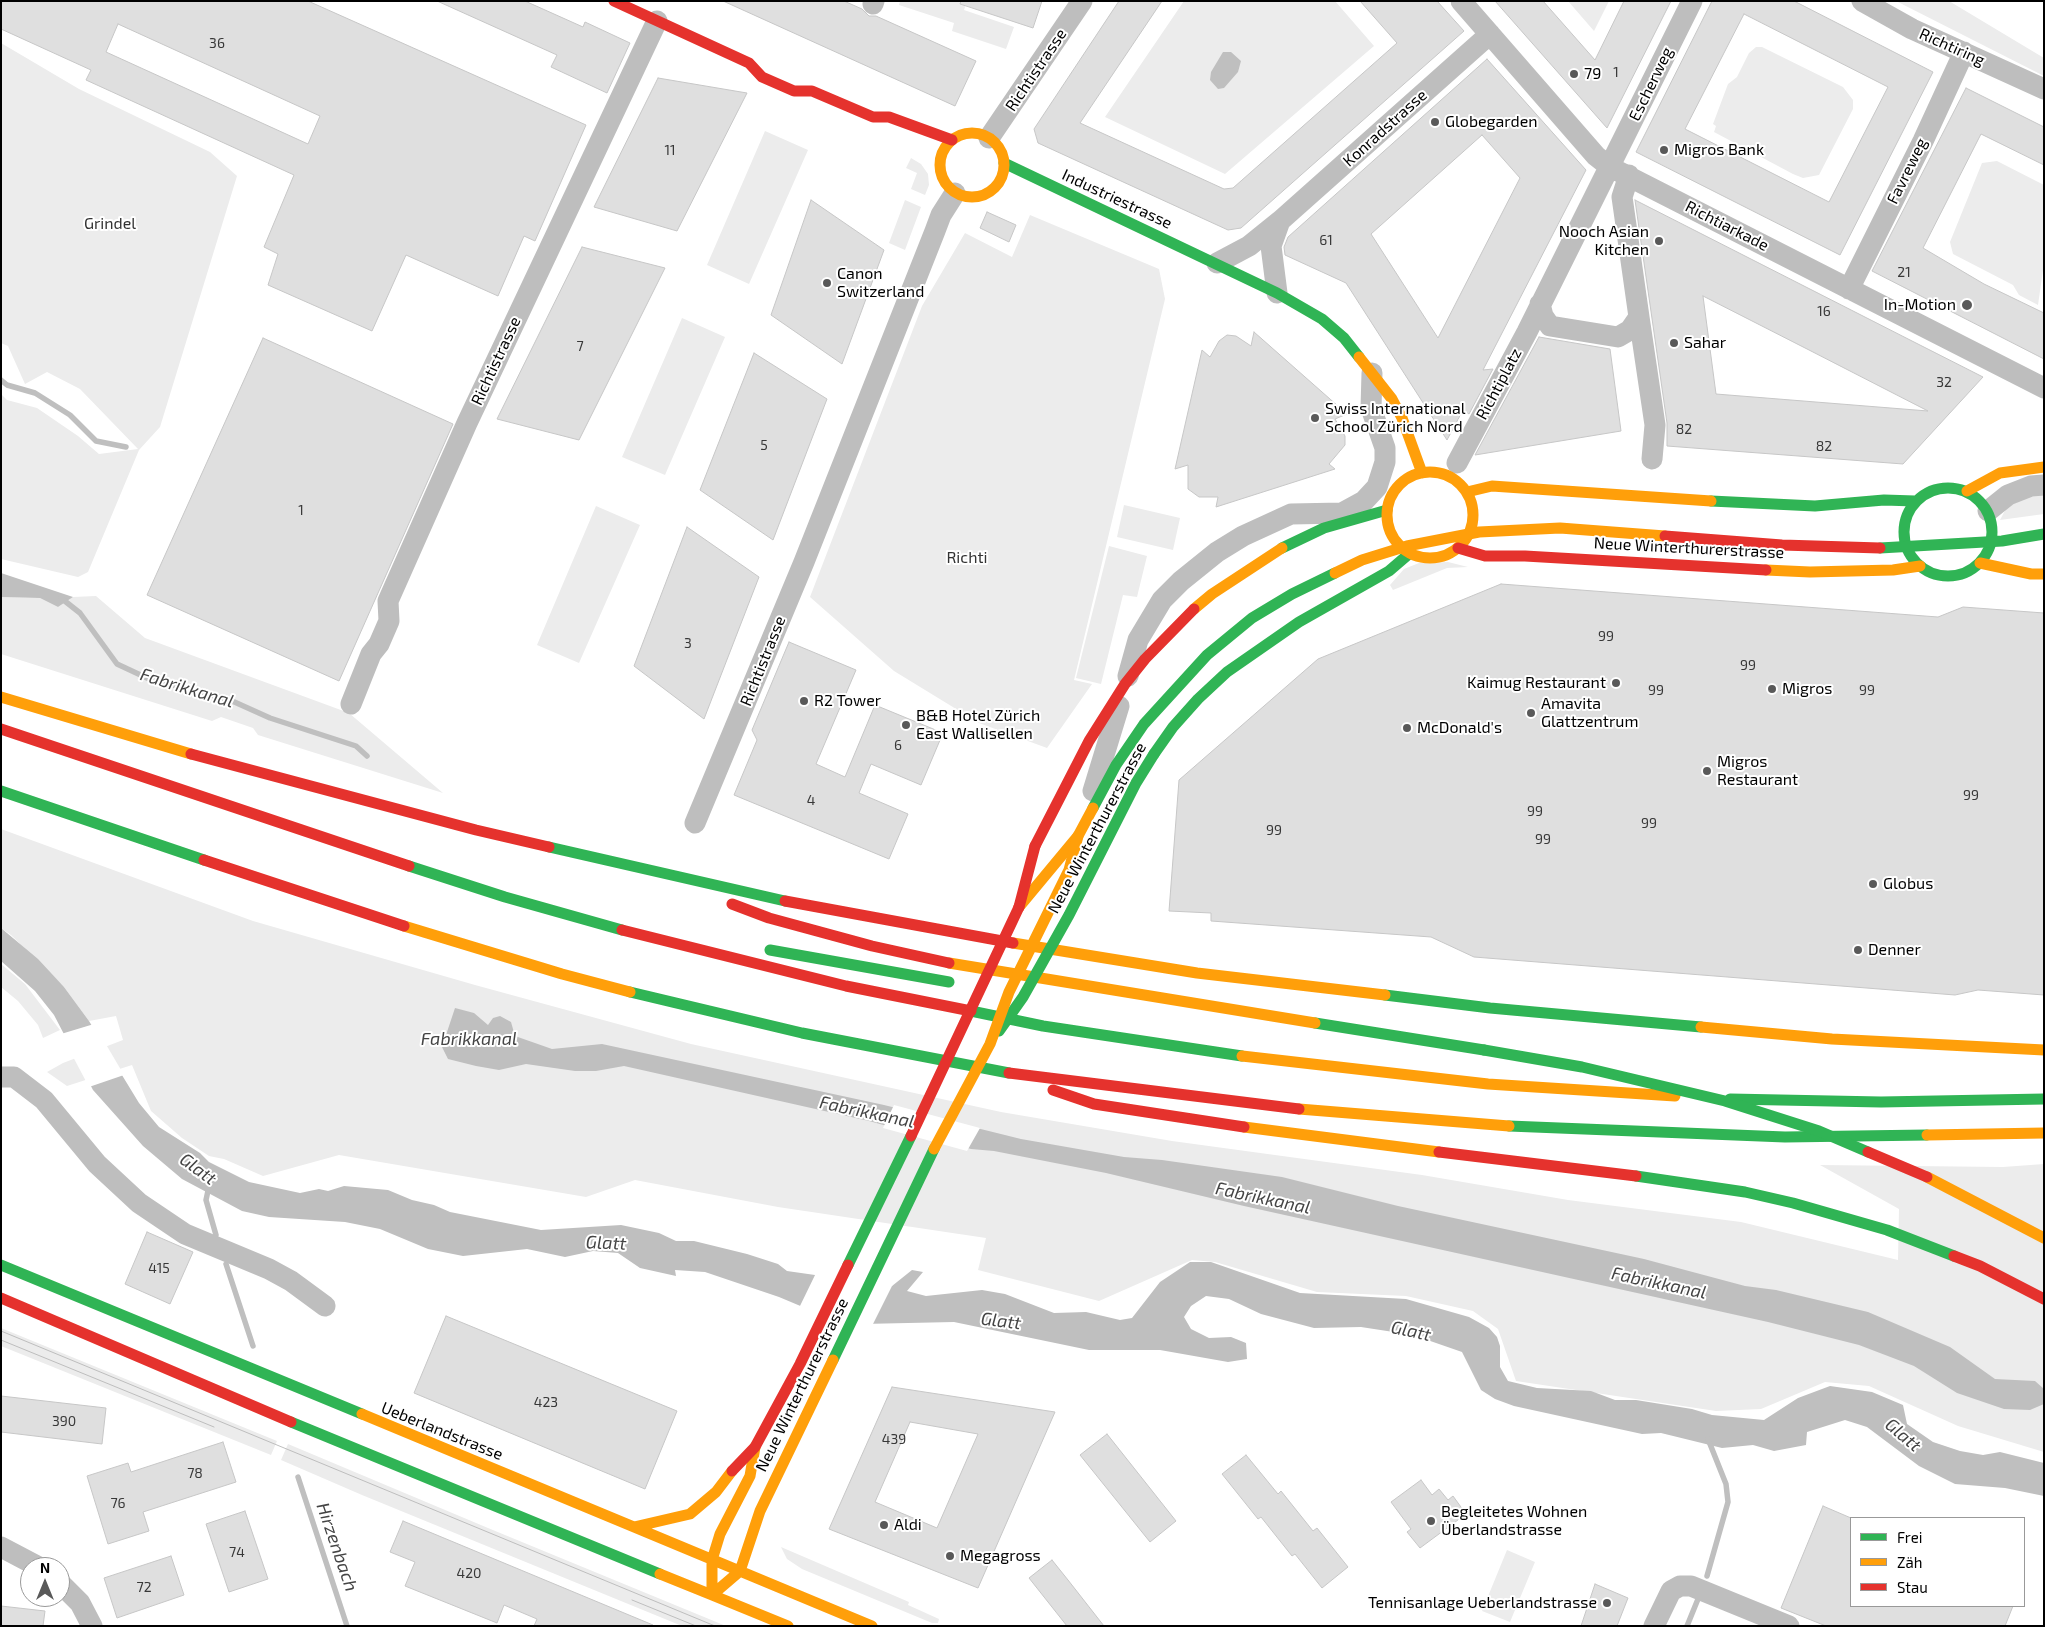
<!DOCTYPE html>
<html>
<head>
<meta charset="utf-8">
<style>
	body { margin:0 }
	#map { position:relative; width:2045px; height:1627px; overflow:hidden; background:#fff; font-family:"Exo 2",sans-serif }
	canvas { display:block }
	.frame { position:absolute; inset:0; border:2px solid #000; pointer-events:none }
	.legend { position:absolute; left:1850px; top:1517px; width:175px; height:90px; box-sizing:border-box; background:#fff; border:1px solid #999; margin:0; padding:6px 9px; list-style:none; font-size:15px; color:#000 }
	.legend li { display:flex; align-items:center; gap:10px; height:25px }
	.legend b { width:25px; border:1px solid #999 }
	.north { position:absolute; left:20px; top:1557px; width:50px; height:50px; box-sizing:border-box; background:#fff; border:1px solid #999; border-radius:50%; rotate:0deg; font-size:14px; font-weight:700; line-height:20px; text-align:center; color:#000 }
	.north::after { content:''; display:block; margin:auto; width:18px; height:22px; background:#595959; clip-path:polygon(50% 0,100% 100%,50% 72%,0 100%) }
</style>
</head>
<body>
<div id="map">
<canvas width="2045" height="1627"></canvas>
<div class="frame"></div>
<ul class="legend">
<li><b style="height:6px;background:#30b455"></b>Frei</li>
<li><b style="height:6px;background:#ff9f0a"></b>Zäh</li>
<li><b style="height:6px;background:#e5322d"></b>Stau</li>
</ul>
<div class="north">N</div>
</div>
<script>
const context = document.querySelector('canvas').getContext('2d');
context.lineJoin = 'round';
function fill(path, color) { context.fillStyle = color; context.fill(path, 'evenodd'); }
const poly = rows => new Path2D(rows.map(r => 'M' + r).join(''));
function stroke(path, color, width, dash) { context.strokeStyle = color; context.lineWidth = width; context.lineCap = dash ? 'butt' : 'round'; context.setLineDash(dash || []); context.stroke(path); }
function label(font, color, halo, rows, align = 'center') {
  context.font = font + ' "Exo 2",sans-serif'; context.lineWidth = 4; context.setLineDash([]); context.textBaseline = 'middle'; context.strokeStyle = halo; context.fillStyle = color; for (const [text, x, y, turn = 0] of rows) {
    context.save(); context.translate(x, y); context.rotate((+turn || 0) * Math.PI / 180); context.textAlign = isNaN(turn) ? turn : align; if (halo) context.strokeText(text, 0, 0); context.fillText(text, 0, 0); context.restore();
  }
}
fill(poly([
	[900,1,967,1,964,10,1014,27,1006,49,952,31,954,23,899,5],
	[1184,1,1335,1,1374,46,1225,174,1105,117],
	[1568,1,1609,1,1594,31],
	[1896,1,1949,1,2044,58,2044,76],
	[1,43,79,89,210,152,237,176,160,427,139,450,88,572,78,577,1,559,1,394,7,400,37,408,78,436,99,454,138,449,80,389,47,372,25,384,8,346,1,343],
	[1756,47,1762,47,1843,87,1853,100,1853,109,1819,175,1803,178,1793,174,1714,132,1716,126,1713,124,1728,84,1737,77,1749,53],
	[765,131,808,150,749,284,707,265],
	[911,158,921,164,928,174,929,185,925,195,911,189,917,173,906,168],
	[1997,161,2044,185,2044,263,2038,305,2019,295,2013,285,1953,254,1950,242,1982,163],
	[905,200,921,207,905,250,889,243],
	[1030,215,1159,269,1165,299,1074,680,1092,684,1047,748,979,723,894,671,810,597,922,306,965,233,1012,257],
	[682,318,725,337,665,475,622,457],
	[2044,492,2044,514,2000,520,2009,503],
	[1124,505,1180,518,1173,550,1117,537],
	[596,506,640,525,579,663,537,645],
	[1109,546,1147,556,1137,597,1123,595,1101,684,1076,678],
	[1448,562,1468,567,1447,568,1393,590,1390,585,1404,569,1419,563],
	[96,596,145,638,349,713,443,793,258,735,253,728,221,717,212,721,1,654,1,597,40,598,58,607,73,597],
	[1,829,253,921,475,985,691,1044,1001,1112,1172,1141,1422,1175,1568,1200,1741,1222,1898,1260,1899,1209,1820,1165,2003,1167,2044,1164,2044,1452,1958,1426,1869,1386,1825,1382,1761,1409,1716,1411,1516,1381,1498,1329,1473,1311,1406,1296,1317,1292,1215,1262,1192,1260,1099,1301,978,1270,986,1238,778,1207,635,1180,586,1197,339,1155,263,1176,224,1159,209,1156,182,1138,151,1111,132,1065,67,1086,47,1072,63,1063,123,1040,116,1016,89,1021,64,987,11,935,1,928],
	[1,964,25,984,60,1030,43,1038,38,1025,18,1001,1,987],
	[1,1328,277,1441,271,1455,1,1346],
	[288,1444,488,1528,726,1626,682,1626,362,1495,281,1460],
	[781,1547,909,1602,908,1605,939,1619,938,1623,932,1623,802,1569,787,1559],
	[1507,1550,1535,1562,1510,1622,1482,1611]
]), '#ececec');
fill(poly([
	[1223,52,1231,52,1241,61,1238,72,1224,88,1218,89,1210,80,1211,72],
	[1,573,73,597,58,607,40,598,1,597],
	[1,928,38,959,64,987,89,1021,139,1103,159,1127,200,1153,209,1162,249,1182,300,1193,319,1189,328,1191,344,1186,388,1190,412,1200,434,1205,450,1212,541,1230,621,1225,659,1233,676,1241,694,1241,747,1254,778,1264,787,1271,892,1286,912,1270,923,1272,907,1291,926,1296,982,1290,1005,1294,1054,1313,1086,1312,1120,1320,1132,1318,1160,1282,1190,1262,1211,1262,1300,1293,1406,1299,1469,1317,1489,1328,1497,1337,1500,1346,1500,1367,1508,1381,1537,1388,1591,1391,1615,1400,1636,1400,1692,1409,1712,1415,1764,1420,1798,1398,1830,1386,1872,1392,1903,1405,1907,1424,1933,1442,1960,1451,1983,1455,2000,1452,2044,1463,2044,1496,2005,1488,1955,1484,1919,1466,1867,1427,1845,1420,1807,1432,1806,1445,1774,1451,1753,1445,1722,1448,1661,1433,1642,1434,1514,1406,1495,1399,1481,1390,1462,1352,1413,1335,1361,1327,1314,1328,1261,1314,1229,1299,1206,1296,1191,1306,1184,1317,1191,1329,1209,1338,1231,1337,1246,1343,1247,1359,1228,1362,1160,1350,1089,1350,954,1322,862,1324,829,1318,779,1297,705,1272,675,1270,676,1276,640,1268,618,1253,593,1251,565,1257,527,1249,463,1256,428,1249,380,1229,345,1222,269,1217,242,1211,182,1179,143,1146,93,1090,54,1015,35,991,1,961],
	[455,1008,474,1013,488,1025,493,1018,500,1016,511,1022,515,1036,552,1049,602,1044,884,1105,1021,1139,1124,1157,1162,1160,1282,1177,1398,1206,1644,1259,1745,1286,1776,1290,1868,1312,1950,1347,1995,1379,2035,1381,2044,1389,2044,1404,2030,1410,2004,1409,1957,1393,1914,1366,1859,1345,1768,1322,1244,1206,1106,1173,994,1151,971,1149,869,1121,624,1066,596,1071,575,1071,526,1064,499,1070,476,1066,448,1059,442,1047]
]), '#bfbfbf');
fill(poly([
	[94,1024,124,1075,89,1087,61,1034],
	[894,1105,980,1128,967,1151,883,1128],
	[816,1273,891,1283,895,1280,872,1326,861,1326,829,1320,799,1308]
]), '#fff');
stroke(poly([
	[1,380,7,385,35,393,70,415,96,441,126,447],
	[61,598,80,613,117,664,147,678,230,700,270,718,356,746,367,756],
	[209,1186,206,1200,216,1235],
	[226,1264,253,1346],
	[298,1477,347,1626],
	[1707,1576,1728,1502,1726,1484,1708,1439],
	[1687,1626,1698,1599]
]), '#bfbfbf', 5.5);
const building = poly([
	[1,1,308,1,586,125,535,241,524,236,498,296,406,255,372,331,268,285,278,254,264,247,294,175,86,80,91,70,1,29,1,1],
	[118,24,320,116,308,144,106,52,118,24],
	[437,1,525,1,583,27,585,22,630,43,607,93,551,67,557,55,437,1],
	[723,1,844,1,862,9,869,16,876,16,976,61,955,106,723,1],
	[961,1,1042,1,1033,28,960,4,961,1],
	[1119,1,1162,1,1080,123,1224,189,1233,188,1397,43,1360,1,1437,1,1464,31,1241,228,1228,230,1038,143,1034,129,1119,1],
	[1495,1,1543,1,1595,60,1624,1,1671,1,1607,128,1495,1],
	[1712,1,1794,1,1933,72,1840,255,1636,152,1712,1],
	[1744,14,1888,87,1829,202,1685,129,1744,14],
	[1487,59,1586,170,1483,370,1493,369,1469,414,1463,410,1447,440,1346,283,1285,255,1284,247,1288,237,1487,59],
	[1482,135,1520,178,1438,338,1371,234,1482,135],
	[658,78,747,93,677,231,594,207,658,78],
	[1966,88,2044,127,2044,165,1981,134,1923,248,1984,284,2044,313,2044,359,1872,271,1966,88],
	[811,200,884,250,842,364,771,315,811,200],
	[1635,200,1914,342,1983,377,1903,464,1667,446,1667,423,1635,200],
	[1703,296,1809,350,1928,411,1716,394,1703,296],
	[987,212,1016,225,1009,242,980,228,987,212],
	[582,247,665,268,579,440,497,419,582,247],
	[1254,332,1347,414,1335,419,1345,436,1345,445,1329,464,1335,469,1216,507,1218,497,1199,497,1188,489,1188,465,1175,469,1202,350,1210,357,1219,341,1227,335,1236,336,1251,346,1254,332],
	[1539,337,1610,349,1621,431,1475,455,1539,337],
	[263,338,453,424,339,681,147,595,263,338],
	[754,353,827,399,773,540,700,490,754,353],
	[687,527,759,577,704,719,634,666,687,527],
	[1501,584,1938,617,1963,607,2044,613,2044,995,1978,990,1955,995,1474,957,1431,937,1211,921,1211,913,1169,911,1179,780,1318,659,1501,584],
	[789,642,856,670,816,764,845,777,875,705,943,733,921,785,871,764,859,793,908,814,889,859,734,795,757,740,752,730,789,642],
	[147,1232,193,1252,170,1304,125,1284,147,1232],
	[446,1316,677,1411,645,1489,414,1393,446,1316],
	[892,1387,1055,1412,978,1588,829,1529,892,1387],
	[910,1422,978,1434,937,1528,875,1502,910,1422],
	[1,1396,106,1408,102,1444,1,1432,1,1396],
	[1107,1434,1176,1521,1150,1542,1080,1455,1107,1434],
	[223,1442,236,1482,143,1512,149,1531,108,1544,87,1476,128,1463,131,1472,223,1442],
	[1246,1455,1278,1494,1281,1491,1313,1531,1317,1528,1348,1567,1322,1588,1295,1554,1292,1556,1261,1517,1258,1519,1222,1474,1246,1455],
	[1421,1480,1432,1495,1439,1489,1448,1500,1453,1496,1466,1514,1420,1548,1407,1532,1411,1529,1391,1502,1421,1480],
	[1823,1506,1851,1518,1851,1606,2013,1606,2005,1626,1826,1626,1781,1608,1823,1506],
	[245,1511,268,1579,229,1592,206,1524,245,1511],
	[403,1521,653,1625,653,1626,534,1626,537,1619,504,1605,497,1623,405,1586,415,1562,390,1552,403,1521],
	[171,1556,184,1595,117,1618,104,1578,171,1556],
	[1052,1560,1068,1580,1104,1626,1067,1626,1029,1578,1052,1560],
	[1595,1584,1628,1598,1617,1626,1581,1626,1595,1584],
	[1,1606,45,1611,43,1626,1,1626,1,1606]
]);
fill(building, '#dfdfdf');
stroke(building, '#c7c7c7', 1);
stroke(poly([
	[1461,1,1596,156,1610,167,2044,388],
	[1862,1,1912,29,2044,89],
	[873,4,874,1],
	[989,138,1082,1],
	[1217,263,1249,246,1280,221,1490,34],
	[1849,289,1923,141,1964,52],
	[1277,293,1271,246,1280,221],
	[1540,304,1543,316,1550,326,1618,337,1630,330,1639,317,1622,197,1629,175],
	[1639,317,1655,425,1652,459],
	[1457,463,1527,332,1692,1],
	[1988,511,2008,495,2031,486,2044,485],
	[1128,676,1138,640,1162,600,1181,581,1217,552,1243,536,1291,514,1342,513,1364,501,1377,487,1385,462,1385,448,1371,408,1372,373],
	[351,704,371,654,379,644,389,621,388,601,467,423,657,21],
	[1093,791,1119,706],
	[695,823,804,562,935,231,941,215,955,193],
	[1,1077,14,1077,44,1100,97,1164,139,1203,185,1234,269,1269,291,1281,325,1306],
	[1,1547,39,1567],
	[60,1583,80,1603,92,1626],
	[1654,1626,1671,1591,1680,1586,1691,1586,1789,1626]
]), '#bebebe', 21);
stroke(poly([
	[1004,163,1277,293,1322,319,1344,338,1359,357],
	'1904 532a44 44 0 1 1 88 0a44 44 0 1 1-88 0Z',
	[1711,501,1815,506,1884,500,1915,501],
	[1282,548,1324,528,1387,510],
	[1154,754,1173,727,1198,699,1227,672,1299,622,1389,571,1410,553],
	[1,791,204,860],
	[549,847,785,901],
	[409,866,505,897,622,930],
	[770,950,949,982],
	[630,992,802,1033,1009,1073],
	[1385,995,1490,1008,1701,1027],
	[971,1011,1043,1026,1242,1056],
	[1315,1023,1484,1050],
	[1730,1099,1881,1102,2044,1099],
	[1509,1126,1785,1137,1927,1135],
	[1636,1176,1745,1192,1793,1203,1887,1230,1954,1256],
	[1,1265,362,1414],
	[848,1265,911,1136],
	[833,1360,934,1149],
	[291,1422,660,1574]
]), '#30b455', 11);
stroke(poly([
	'940 165a32 32 0 1 1 64 0a32 32 0 1 1-64 0Z',
	[1359,357,1392,399,1402,418,1422,473],
	'1387 515a43 43 0 1 1 86 0a43 43 0 1 1-86 0Z',
	[1967,491,2000,473,2044,467],
	[1467,492,1492,486,1711,501],
	[1980,563,2031,574,2044,574],
	[1766,570,1810,572,1893,570,1920,566],
	[1,697,191,754],
	[1019,907,1078,836],
	[404,926,562,974,630,992],
	[1013,943,1197,973,1385,995],
	[949,963,1315,1023],
	[1701,1027,1832,1039,2044,1050],
	[1242,1056,1488,1084,1675,1096],
	[1299,1109,1509,1126],
	[1244,1127,1439,1152],
	[1927,1135,2044,1133],
	[1927,1177,2044,1238],
	[362,1414,634,1527,690,1514,716,1492,732,1471],
	[755,1447,750,1476,720,1534,712,1560,712,1595,788,1626],
	[634,1527,872,1626],
	[660,1574,712,1595,740,1571,760,1511,833,1360]
]), '#ff9f0a', 11);
stroke(poly([
	[614,1,749,63,762,77,794,91,812,91,873,117,889,117,952,140],
	[1458,548,1485,556,1525,556,1766,570],
	[1,729,409,866],
	[191,754,476,830,549,847],
	[204,860,404,926],
	[785,901,1013,943],
	[732,904,769,918,872,946,949,963],
	[1019,907,1035,846],
	[622,930,846,986,971,1011],
	[1009,1073,1299,1109],
	[1053,1090,1094,1104,1244,1127],
	[1439,1152,1636,1176],
	[1954,1256,1980,1266,2044,1299],
	[1,1298,291,1422],
	[732,1471,755,1447,800,1364,848,1265]
]), '#e5322d', 11);
stroke(poly([
	[1,1331,715,1626],
	[1,1340,214,1427],
	[632,1600,696,1626]
]), '#bebebe', 1);
stroke(poly([
	[1880,548,2002,541,2044,534],
	[1093,808,1116,765,1144,724,1207,655,1252,618,1292,594,1335,573],
	[999,1031,1023,997,1069,915,1136,783,1154,754],
	[1484,1050,1582,1067,1725,1101,1819,1131,1868,1152]
]), '#30b455', 11);
stroke(poly([
	[1335,573,1362,560,1407,546,1479,532,1560,528,1665,536],
	[1194,609,1212,594,1282,548],
	[934,1149,990,1044,1009,992,1069,870,1078,836,1093,808]
]), '#ff9f0a', 11);
stroke(poly([
	[1665,536,1782,545,1880,548],
	[1035,846,1089,741,1125,684,1145,659,1194,609],
	[911,1136,1019,907],
	[1868,1152,1927,1177]
]), '#e5322d', 11);
for (const [x, y, r, color] of [
	[1574,74,5,"#595959"],
	[1435,122,5,"#595959"],
	[1664,150,5,"#595959"],
	[1659,241,5,"#595959"],
	[827,283,5,"#595959"],
	[1967,305,6,"#595959"],
	[1674,343,5,"#595959"],
	[1315,418,5,"#595959"],
	[1616,683,5,"#595959"],
	[1772,689,5,"#595959"],
	[804,701,5,"#595959"],
	[1531,713,5,"#595959"],
	[906,725,5,"#595959"],
	[1407,728,5,"#595959"],
	[1707,771,5,"#595959"],
	[1873,884,5,"#595959"],
	[1858,950,5,"#595959"],
	[1431,1521,5,"#595959"],
	[884,1525,5,"#595959"],
	[950,1556,5,"#595959"],
	[1607,1603,5,"#595959"]
]) { const dot = new Path2D(); dot.arc(x, y, r, 0, 2 * Math.PI); context.fillStyle = color; context.fill(dot); stroke(dot, '#fff', 2); }
label('14px', '#383838', null, [
	["36",217,43],
	["1",1616,72],
	["11",670,150],
	["61",1326,240],
	["21",1904,272],
	["16",1824,311],
	["7",580,346],
	["32",1944,382],
	["82",1684,429],
	["5",764,445],
	["82",1824,446],
	["1",301,510],
	["99",1606,636],
	["3",688,643],
	["99",1748,665],
	["99",1656,690],
	["99",1867,690],
	["6",898,745],
	["99",1971,795],
	["4",811,800],
	["99",1535,811],
	["99",1649,823],
	["99",1274,830],
	["99",1543,839],
	["415",159,1268],
	["423",546,1402],
	["390",64,1421],
	["439",894,1439],
	["78",195,1473],
	["76",118,1503],
	["74",237,1552],
	["420",469,1573],
	["72",144,1587]
]);
label('16px', '#000', '#fff', [
	["Richtiring",1952,47,24],
	["Richtistrasse",1036,70,-56],
	["Escherweg",1651,84,-64],
	["Konradstrasse",1385,128,-42],
	["Favreweg",1907,171,-64],
	["Industriestrasse",1117,199,25],
	["Richtiarkade",1727,226,27],
	["Richtistrasse",496,361,-65],
	["Richtiplatz",1499,384,-62],
	["Neue Winterthurerstrasse",1689,548,3],
	["Richtistrasse",763,661,-68],
	["Neue Winterthurerstrasse",1097,828,-62],
	["Neue Winterthurerstrasse",802,1385,-64],
	["Ueberlandstrasse",442,1431,22]
]);
label('16px', '#000', '#fff', [
	["79",1584,74],
	["Globegarden",1445,122],
	["Migros Bank",1674,150],
	["Nooch Asian",1649,232,"right"],
	["Kitchen",1649,250,"right"],
	["Canon",837,274],
	["Switzerland",837,292],
	["In-Motion",1956,305,"right"],
	["Sahar",1684,343],
	["Swiss International",1325,409],
	["School Zürich Nord",1325,427],
	["Kaimug Restaurant",1606,683,"right"],
	["Migros",1782,689],
	["R2 Tower",814,701],
	["Amavita",1541,704],
	["Glattzentrum",1541,722],
	["B&B Hotel Zürich",916,716],
	["East Wallisellen",916,734],
	["McDonald's",1417,728],
	["Migros",1717,762],
	["Restaurant",1717,780],
	["Globus",1883,884],
	["Denner",1868,950],
	["Begleitetes Wohnen",1441,1512],
	["Überlandstrasse",1441,1530],
	["Aldi",894,1525],
	["Megagross",960,1556],
	["Tennisanlage Ueberlandstrasse",1597,1603,"right"]
], 'left');
label('16px', '#333', '#fff', [
	["Grindel",110,224],
	["Richti",967,558]
]);
label('italic 18px', '#444', '#fff', [
	["Fabrikkanal",187,688,17],
	["Fabrikkanal",469,1039],
	["Fabrikkanal",867,1112,12],
	["Glatt",198,1169,36],
	["Fabrikkanal",1263,1198,12],
	["Glatt",606,1243,2],
	["Fabrikkanal",1659,1283,12],
	["Glatt",1001,1321,7],
	["Glatt",1411,1331,12],
	["Glatt",1903,1435,40],
	["Hirzenbach",337,1547,71]
]);
</script>
</body>
</html>
